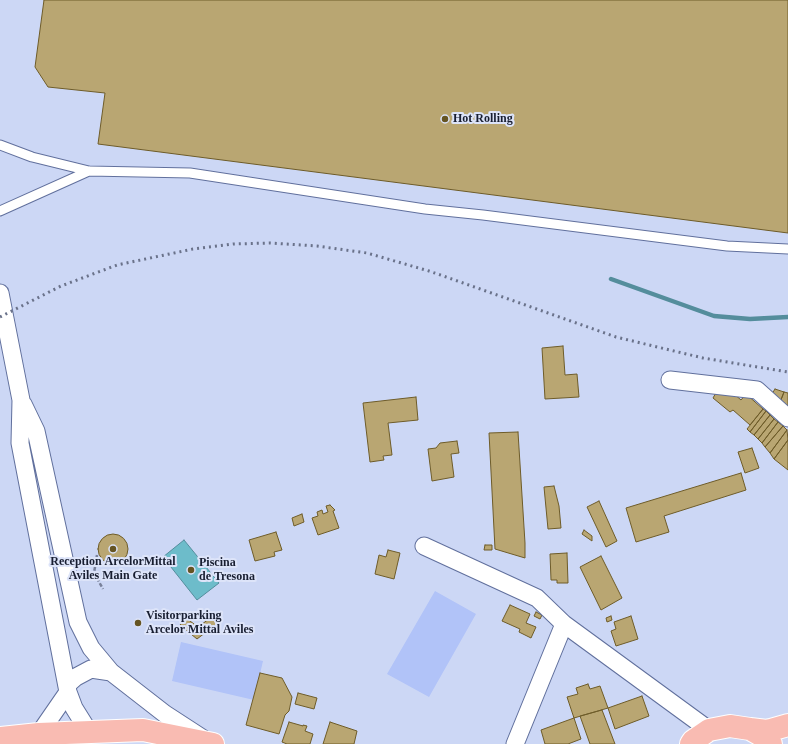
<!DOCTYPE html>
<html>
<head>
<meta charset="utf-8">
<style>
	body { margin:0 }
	canvas { display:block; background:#ccd7f5 }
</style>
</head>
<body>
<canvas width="788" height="744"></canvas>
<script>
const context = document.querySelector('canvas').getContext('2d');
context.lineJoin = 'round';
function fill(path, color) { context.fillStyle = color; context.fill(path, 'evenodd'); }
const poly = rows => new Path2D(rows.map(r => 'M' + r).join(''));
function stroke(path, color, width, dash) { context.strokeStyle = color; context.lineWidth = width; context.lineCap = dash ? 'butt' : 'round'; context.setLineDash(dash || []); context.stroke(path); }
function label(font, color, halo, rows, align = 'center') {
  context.font = font + ' Georgia,serif'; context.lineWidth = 4; context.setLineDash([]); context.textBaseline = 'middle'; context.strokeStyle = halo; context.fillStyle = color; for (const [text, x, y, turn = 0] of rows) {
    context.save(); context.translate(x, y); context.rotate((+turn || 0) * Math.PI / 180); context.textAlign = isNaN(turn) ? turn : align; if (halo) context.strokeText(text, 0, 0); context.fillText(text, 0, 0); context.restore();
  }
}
fill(poly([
	[435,591,476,614,429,697,387,674],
	[181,642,263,661,254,700,172,681]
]), '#b1c3f8');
const water = poly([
	[184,540,219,583,197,600,163,557,184,540]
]);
fill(water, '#6dbcca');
stroke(water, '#548d9c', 1);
stroke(poly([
	[611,279,714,316,750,319,788,317]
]), '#548d9c', 4.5);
const building = poly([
	[44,0,788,0,788,233,98,144,105,93,48,87,35,67,44,0],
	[563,346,565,375,577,374,579,397,545,399,542,348,563,346],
	[775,389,784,392,779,405,770,397,775,389],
	[717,391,733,393,741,400,746,394,763,409,750,425,733,410,730,412,713,398,717,391],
	[784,392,788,393,788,412,779,405,784,392],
	[416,397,418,420,388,423,392,455,383,456,384,460,370,462,363,403,416,397],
	[763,409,766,411,750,432,747,429,763,409],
	[766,411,770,415,754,435,750,432,766,411],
	[770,415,774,419,758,439,754,435,770,415],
	[774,419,778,422,762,443,758,439,774,419],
	[778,422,783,426,765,447,762,443,778,422],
	[783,426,787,430,770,453,765,447,783,426],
	[787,430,788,440,774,459,770,453,787,430],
	[518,432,525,543,525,558,495,549,489,433,518,432],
	[788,440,788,470,774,459,788,440],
	[457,441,459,453,451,454,454,477,432,481,428,449,436,448,440,443,457,441],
	[752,448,759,468,745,473,738,452,752,448],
	[741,473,746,490,664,516,669,532,636,542,626,508,741,473],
	[554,486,559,506,561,528,548,529,544,487,554,486],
	[599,501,617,541,606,547,587,507,599,501],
	[330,505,335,510,333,511,339,528,318,535,312,518,318,516,317,512,322,510,323,514,328,512,326,506,330,505],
	[302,514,304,522,294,526,292,518,302,514],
	[584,530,592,536,592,541,582,534,584,530],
	[276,532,282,550,274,552,275,556,255,561,249,540,276,532],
	'98 549a15 15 0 1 1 30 0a15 15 0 1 1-30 0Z',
	[485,545,492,545,492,550,484,550,485,545],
	[388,550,400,553,394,579,375,574,379,555,386,557,388,550],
	[567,553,568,583,557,583,557,580,551,580,550,554,567,553],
	[601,556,622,598,601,610,580,567,601,556],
	[510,605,530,614,526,623,536,627,531,638,519,632,520,629,502,621,510,605],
	[536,612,542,615,540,619,534,616,536,612],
	[213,616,218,623,197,639,180,625,186,618,198,627,213,616],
	[611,616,612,620,607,622,606,618,611,616],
	[631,616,638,639,616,646,611,631,616,629,614,622,631,616],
	[260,673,282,678,292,697,289,711,285,715,279,734,246,725,260,673],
	[588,684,590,689,600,686,608,708,574,718,567,697,578,694,576,688,588,684],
	[298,693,317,698,314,709,295,704,298,693],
	[642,696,649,716,615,729,608,708,642,696],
	[602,710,615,744,590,744,580,716,602,710],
	[574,718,581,739,568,744,545,744,541,730,574,718],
	[289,722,303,726,303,725,307,726,305,731,313,734,310,744,287,744,282,742,289,722],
	[330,722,357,731,354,744,323,744,330,722]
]);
fill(building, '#b9a672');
stroke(building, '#6e5c29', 1);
const lane = poly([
	[0,145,32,157,89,171,190,173,425,209,483,215,727,246,788,249],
	[0,211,89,171]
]);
const street = poly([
	[0,293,21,400,20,443,68,692,74,708,89,732],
	[670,380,757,390,788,418],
	[23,404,36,431,78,622,91,648,111,672,165,714,205,740],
	[424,546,537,598,564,624,709,730],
	[67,685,76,677,91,669,111,672],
	[39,734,68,692],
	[515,744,564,624]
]);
const primary = poly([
	[750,729,767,731,788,725],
	[0,738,39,734,143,730,213,744],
	[691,744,693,741,709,730,730,726,750,729,766,738,771,744]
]);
stroke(lane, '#61709d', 11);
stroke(street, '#61709d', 19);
stroke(primary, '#fff', 24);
stroke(poly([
	[97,555,94,573,103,589]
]), '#79819a', 2.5, [4, 2]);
stroke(lane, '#fff', 9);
stroke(street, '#fff', 17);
stroke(primary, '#f9bbb2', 22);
stroke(poly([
	[0,317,61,286,117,265,193,249,233,244,270,243,317,246,367,253,429,271,616,337,703,358,788,372]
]), '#6a728a', 3, [2, 4]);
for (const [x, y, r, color] of [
	[445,119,4,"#655422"],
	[113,549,4,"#655422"],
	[191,570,4,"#655422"],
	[138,623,4,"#655422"]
]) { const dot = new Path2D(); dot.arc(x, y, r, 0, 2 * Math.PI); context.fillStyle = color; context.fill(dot); stroke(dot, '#dde4f9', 1.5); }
label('bold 12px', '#181e31', '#dde4f9', [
	["Hot Rolling",453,119],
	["Reception ArcelorMittal",113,562,"center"],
	["Aviles Main Gate",113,576,"center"],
	["Piscina",199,563],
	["de Tresona",199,577],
	["Visitorparking",146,616],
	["Arcelor Mittal Aviles",146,630]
], 'left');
</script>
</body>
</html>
